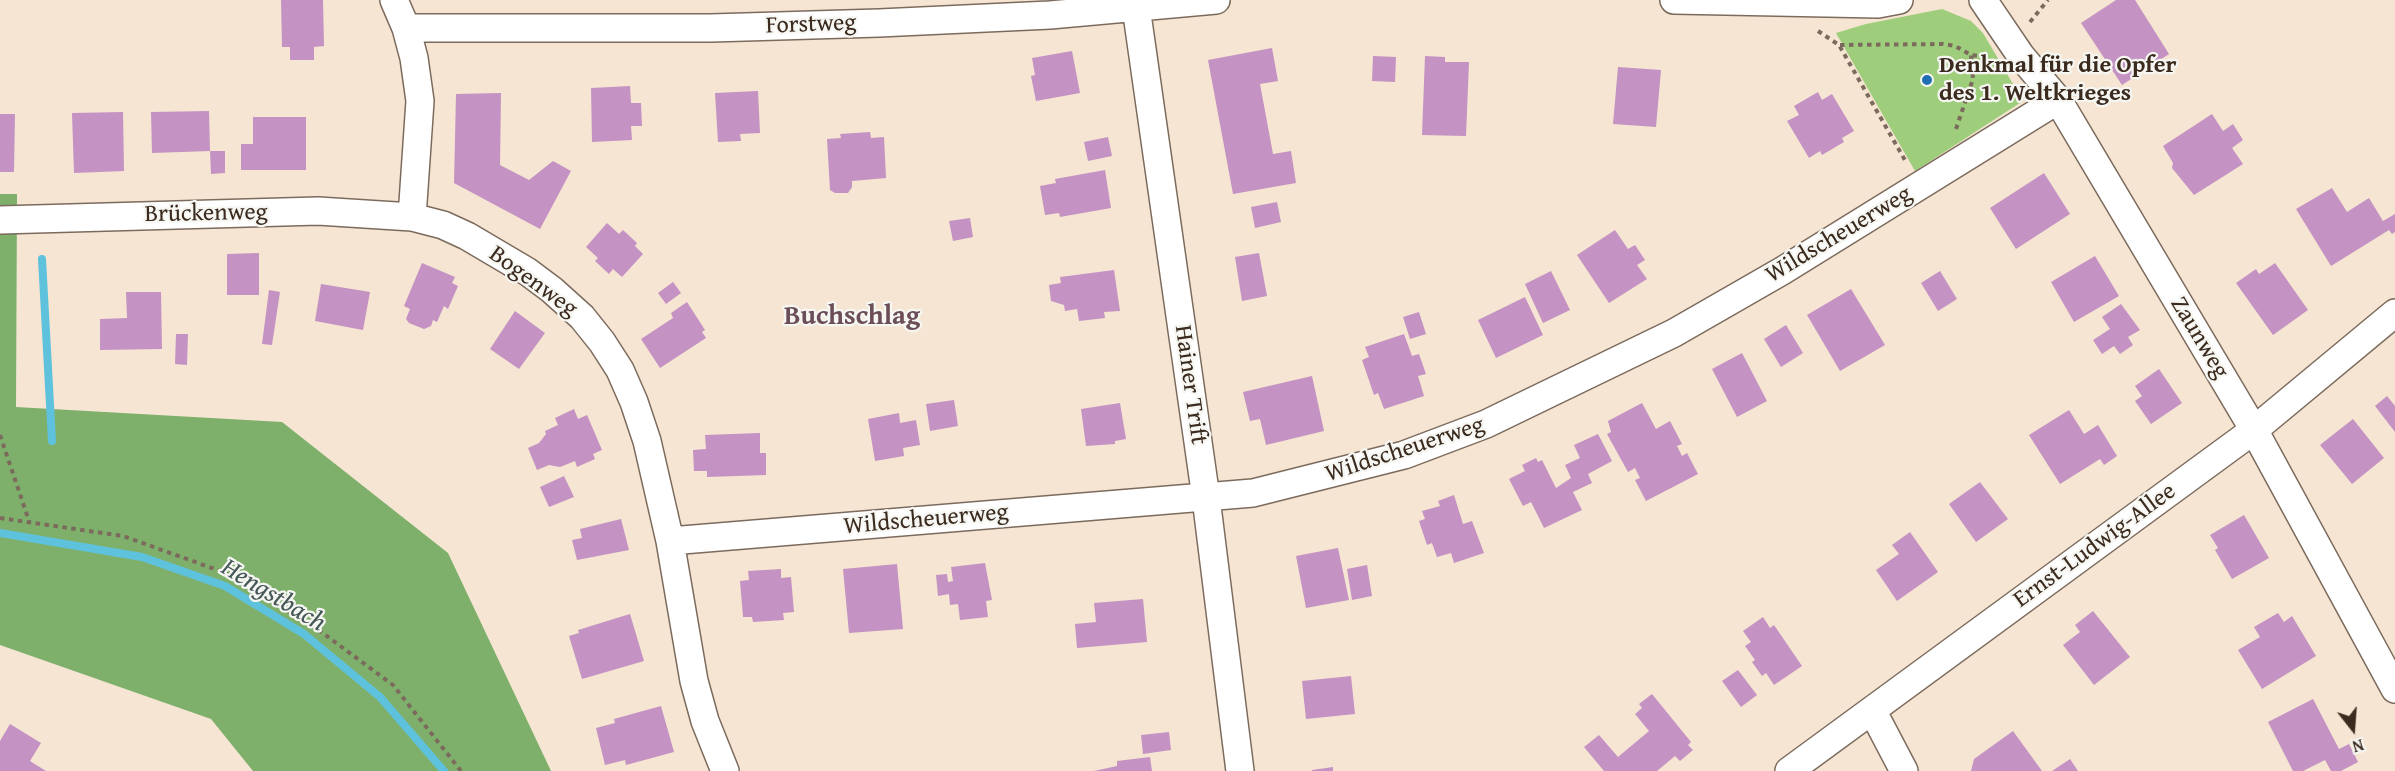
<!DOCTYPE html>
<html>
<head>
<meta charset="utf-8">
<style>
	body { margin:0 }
	#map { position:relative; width:2395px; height:771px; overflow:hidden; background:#f5e5d2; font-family:"Gentium Book Plus",serif }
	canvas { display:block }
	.north { position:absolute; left:2323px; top:699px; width:60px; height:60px; -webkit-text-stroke:4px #f6f6f2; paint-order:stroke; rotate:163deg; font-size:16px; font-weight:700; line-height:24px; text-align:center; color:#3b2a1e }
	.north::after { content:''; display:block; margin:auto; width:21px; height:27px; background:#3b2a1e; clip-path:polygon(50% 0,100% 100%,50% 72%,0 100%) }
</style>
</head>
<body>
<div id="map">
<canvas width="2395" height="771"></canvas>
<div class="north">N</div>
</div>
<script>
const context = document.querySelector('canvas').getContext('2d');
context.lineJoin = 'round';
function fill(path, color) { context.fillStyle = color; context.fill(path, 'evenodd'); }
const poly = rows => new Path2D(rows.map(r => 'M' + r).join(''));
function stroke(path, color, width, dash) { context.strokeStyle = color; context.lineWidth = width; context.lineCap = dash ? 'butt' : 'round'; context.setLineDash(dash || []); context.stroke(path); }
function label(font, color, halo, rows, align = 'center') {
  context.font = font + ' "Gentium Book Plus",serif'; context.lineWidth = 4.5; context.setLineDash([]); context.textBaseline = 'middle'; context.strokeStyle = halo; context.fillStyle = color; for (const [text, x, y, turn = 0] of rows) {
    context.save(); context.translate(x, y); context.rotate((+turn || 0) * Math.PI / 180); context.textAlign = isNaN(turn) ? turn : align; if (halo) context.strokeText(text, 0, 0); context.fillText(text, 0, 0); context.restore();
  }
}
fill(poly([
	[1942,9,1971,21,1983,33,2023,101,1915,171,1836,33,1866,24]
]), '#9ecd7c');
fill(poly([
	[0,194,17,194,16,407,282,422,448,553,551,771,253,771,211,719,0,645]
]), '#7eb06c');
stroke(poly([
	[42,259,52,441],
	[0,533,142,557,225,586,304,634,380,697,444,771]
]), '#5fc2dd', 8);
fill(poly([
	[281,0,323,0,324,46,314,47,314,60,290,60,290,47,282,47],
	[2116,0,2135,0,2169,54,2122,85,2081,23],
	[1272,48,1278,81,1260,84,1273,154,1291,151,1296,183,1233,194,1208,60],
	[1072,51,1080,93,1036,101,1031,76,1035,75,1032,58],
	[1373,56,1396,57,1395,82,1372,81],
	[1425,56,1445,57,1445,62,1469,62,1466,136,1422,135],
	[1618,67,1661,70,1656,127,1613,124],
	[630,86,631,103,641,103,642,126,631,126,632,140,592,142,591,88],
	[758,91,760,133,740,134,741,141,718,142,715,93],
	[1818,92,1822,100,1832,94,1854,131,1842,138,1844,142,1822,155,1820,151,1809,158,1787,121,1799,115,1794,106],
	[501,93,500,165,529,180,553,161,571,171,540,229,454,183,456,94],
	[209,111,210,151,152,153,151,112],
	[123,112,124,171,74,173,72,113],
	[0,114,15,114,14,172,0,172],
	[2212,114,2223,131,2233,124,2243,140,2232,148,2243,164,2194,195,2172,168,2173,163,2163,146],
	[253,117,306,117,306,170,241,170,241,144,253,144],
	[870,132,871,138,884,137,886,178,852,181,852,187,848,193,835,193,830,190,827,139,841,138,840,134],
	[1108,137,1112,156,1088,161,1084,142],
	[210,151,225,151,225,173,211,174],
	[1105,170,1111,208,1060,217,1059,213,1045,215,1040,186,1056,183,1055,179],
	[2044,173,2070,214,2016,249,1990,208],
	[2332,188,2347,212,2369,198,2383,221,2395,214,2395,232,2392,234,2389,230,2331,266,2296,209],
	[1277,202,1281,222,1255,228,1251,207],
	[970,218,973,237,953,241,949,221],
	[607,223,619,234,623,230,637,243,635,246,643,254,622,277,613,269,609,274,595,261,598,258,586,247],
	[1615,230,1628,249,1635,245,1645,260,1637,265,1647,279,1609,303,1577,255],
	[259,253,259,295,227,295,227,254],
	[1259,253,1267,296,1242,301,1235,257],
	[2095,256,2119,296,2074,322,2051,282],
	[422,263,455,277,452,283,458,286,448,309,444,306,437,322,433,320,431,326,424,329,409,323,406,319,410,309,404,306],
	[2275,263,2308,310,2273,335,2236,283,2256,269,2259,274],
	[1114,270,1120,311,1104,312,1105,318,1079,321,1077,309,1065,311,1064,305,1051,301,1049,285,1061,283,1060,277],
	[1551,271,1570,310,1543,323,1525,284],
	[1940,271,1957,299,1938,311,1921,283],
	[673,282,681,293,666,304,658,293],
	[321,284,370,292,363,330,315,321],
	[1851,289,1885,345,1840,371,1807,315],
	[269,290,280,292,272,345,262,344],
	[126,292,161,292,162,349,100,350,100,319,127,318],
	[1525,297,1543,335,1496,358,1478,320],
	[687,302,705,330,702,332,706,338,660,368,641,339,673,318,671,313],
	[2121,304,2140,330,2128,337,2133,345,2120,354,2114,346,2102,354,2093,340,2110,329,2102,317],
	[515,311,545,333,519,369,490,349],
	[1419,312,1426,334,1410,339,1403,317],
	[1786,325,1803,353,1781,367,1764,339],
	[176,334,188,334,187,365,175,364],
	[1404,334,1412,356,1419,354,1426,374,1418,376,1424,396,1384,409,1378,393,1374,395,1362,360,1369,357,1365,347],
	[1742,353,1767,401,1737,417,1712,369],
	[2159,369,2182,403,2151,424,2135,401,2142,396,2135,386],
	[1312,376,1324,431,1266,445,1260,419,1250,421,1243,392],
	[2387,396,2395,406,2395,432,2375,406],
	[954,400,958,426,930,431,926,404],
	[1120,403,1126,439,1115,441,1115,444,1086,446,1081,409],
	[1642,403,1656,429,1670,421,1682,444,1677,446,1682,456,1687,453,1698,474,1646,501,1635,480,1640,478,1635,468,1628,472,1607,434,1611,432,1608,421],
	[574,409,578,419,587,415,602,450,593,454,595,459,577,467,575,461,560,467,549,465,537,470,528,448,539,443,546,434,545,431,558,425,555,418],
	[2069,410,2084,434,2098,425,2117,456,2104,465,2100,459,2060,484,2029,435],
	[899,413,900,423,916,420,920,445,903,448,904,456,875,461,868,419],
	[2353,419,2384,458,2352,484,2320,445],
	[760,433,760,453,766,453,766,475,707,477,707,471,694,471,693,450,706,449,705,435],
	[1598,434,1612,461,1588,474,1592,483,1573,492,1582,510,1544,528,1531,502,1523,506,1509,479,1525,471,1522,465,1536,458,1538,462,1542,460,1556,488,1571,478,1565,465,1580,458,1574,445],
	[564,476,574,497,549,507,540,487],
	[1980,482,2008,519,1976,542,1949,504],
	[1454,495,1463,524,1472,521,1484,553,1454,563,1451,553,1437,557,1432,543,1427,545,1419,521,1425,519,1422,511,1440,506,1438,501],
	[2244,515,2269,558,2232,579,2215,550,2218,548,2210,535],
	[621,519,629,550,577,560,572,540,582,538,580,529],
	[1910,532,1938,572,1897,601,1876,570,1899,554,1892,545],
	[1338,548,1349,600,1306,608,1296,556],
	[985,563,992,600,986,601,988,617,960,620,958,604,950,605,949,594,938,596,936,575,947,574,948,582,953,581,951,567],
	[897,564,903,629,849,633,843,569],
	[1367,565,1372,596,1352,600,1347,569],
	[781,569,781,578,791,577,794,612,783,613,784,620,753,622,752,617,743,617,740,581,749,580,748,571],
	[1143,599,1147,642,1077,648,1075,624,1096,622,1094,603],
	[2093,611,2130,657,2094,685,2063,645,2080,632,2075,625],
	[2278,613,2284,622,2292,616,2316,656,2262,689,2238,650,2260,637,2254,627],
	[630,614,644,661,582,679,569,636,579,633,578,630],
	[1763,617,1770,628,1774,625,1802,666,1774,685,1766,673,1762,676,1752,662,1755,660,1745,646,1751,642,1743,631],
	[1738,670,1757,695,1741,707,1722,681],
	[1351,676,1355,714,1306,719,1302,681],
	[1652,694,1691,742,1688,745,1693,750,1680,761,1675,756,1657,771,1604,771,1584,747,1599,735,1618,757,1649,731,1635,714,1642,708,1639,704],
	[2313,699,2339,749,2349,744,2358,762,2341,771,2331,771,2325,760,2303,771,2293,771,2268,722],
	[661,706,674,752,626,765,625,760,605,765,596,728,615,723,614,719],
	[10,724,41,743,30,761,46,771,0,771,0,741],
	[2013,731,2042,771,1971,771,1974,759],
	[1169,732,1171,750,1143,754,1141,735],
	[1150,757,1152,771,1094,771,1117,766,1117,761],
	[2070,759,2078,771,2052,771],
	[1333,767,1333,771,1312,771,1312,770]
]), '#c492c3');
const street = poly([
	[394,0,406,28,414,58,420,101,412,217],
	[1135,0,1206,498,1240,771],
	[1674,0,1878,4,1899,0],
	[1983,0,2021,56,2058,100,2254,430,2395,689],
	[406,28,711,28,879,23,1050,15,1216,0],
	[0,220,318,211,412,217,443,225,467,236,528,272,552,290,582,317,602,342,620,370,634,402,647,441,670,541,694,681,705,721,725,771],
	[670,541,1253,493,1404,455,1486,424,1674,333,1782,271,2058,100],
	[1872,710,1904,771],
	[1789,771,2254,430,2395,313]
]);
stroke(street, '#7c6b5d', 30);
stroke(poly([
	[2030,22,2048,0],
	[1818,31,1839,45,1906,162],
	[1840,45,1943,44,1955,46,1971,55,1989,57],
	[1956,129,1973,79,1971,55],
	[0,435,29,521],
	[0,518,123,536,223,572,316,628,393,685,461,771]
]), '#7c6b5d', 4, [4.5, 4.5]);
stroke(street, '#fff', 27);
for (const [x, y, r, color] of [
	[1927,80,6,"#1f6fb2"]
]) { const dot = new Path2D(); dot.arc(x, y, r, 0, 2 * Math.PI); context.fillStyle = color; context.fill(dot); stroke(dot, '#f6f6f2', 2); }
label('24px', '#3b2a1e', '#f6f6f2', [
	["Forstweg",811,25,-2],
	["Brückenweg",206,214,-1],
	["Wildscheuerweg",1839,235,-31],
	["Bogenweg",533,282,36],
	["Zaunweg",2199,338,59],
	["Hainer Trift",1190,385,82],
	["Wildscheuerweg",1405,450,-18],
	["Wildscheuerweg",926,520,-5],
	["Ernst-Ludwig-Allee",2095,546,-36]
]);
label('bold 24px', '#3b2a1e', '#f6f6f2', [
	["Denkmal für die Opfer",1939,66],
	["des 1. Weltkrieges",1939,94]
], 'left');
label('italic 26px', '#465857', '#f6f6f2', [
	["Hengstbach",273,596,31]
]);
label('bold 27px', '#6b4e58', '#f6f6f2', [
	["Buchschlag",852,317]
]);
</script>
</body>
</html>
